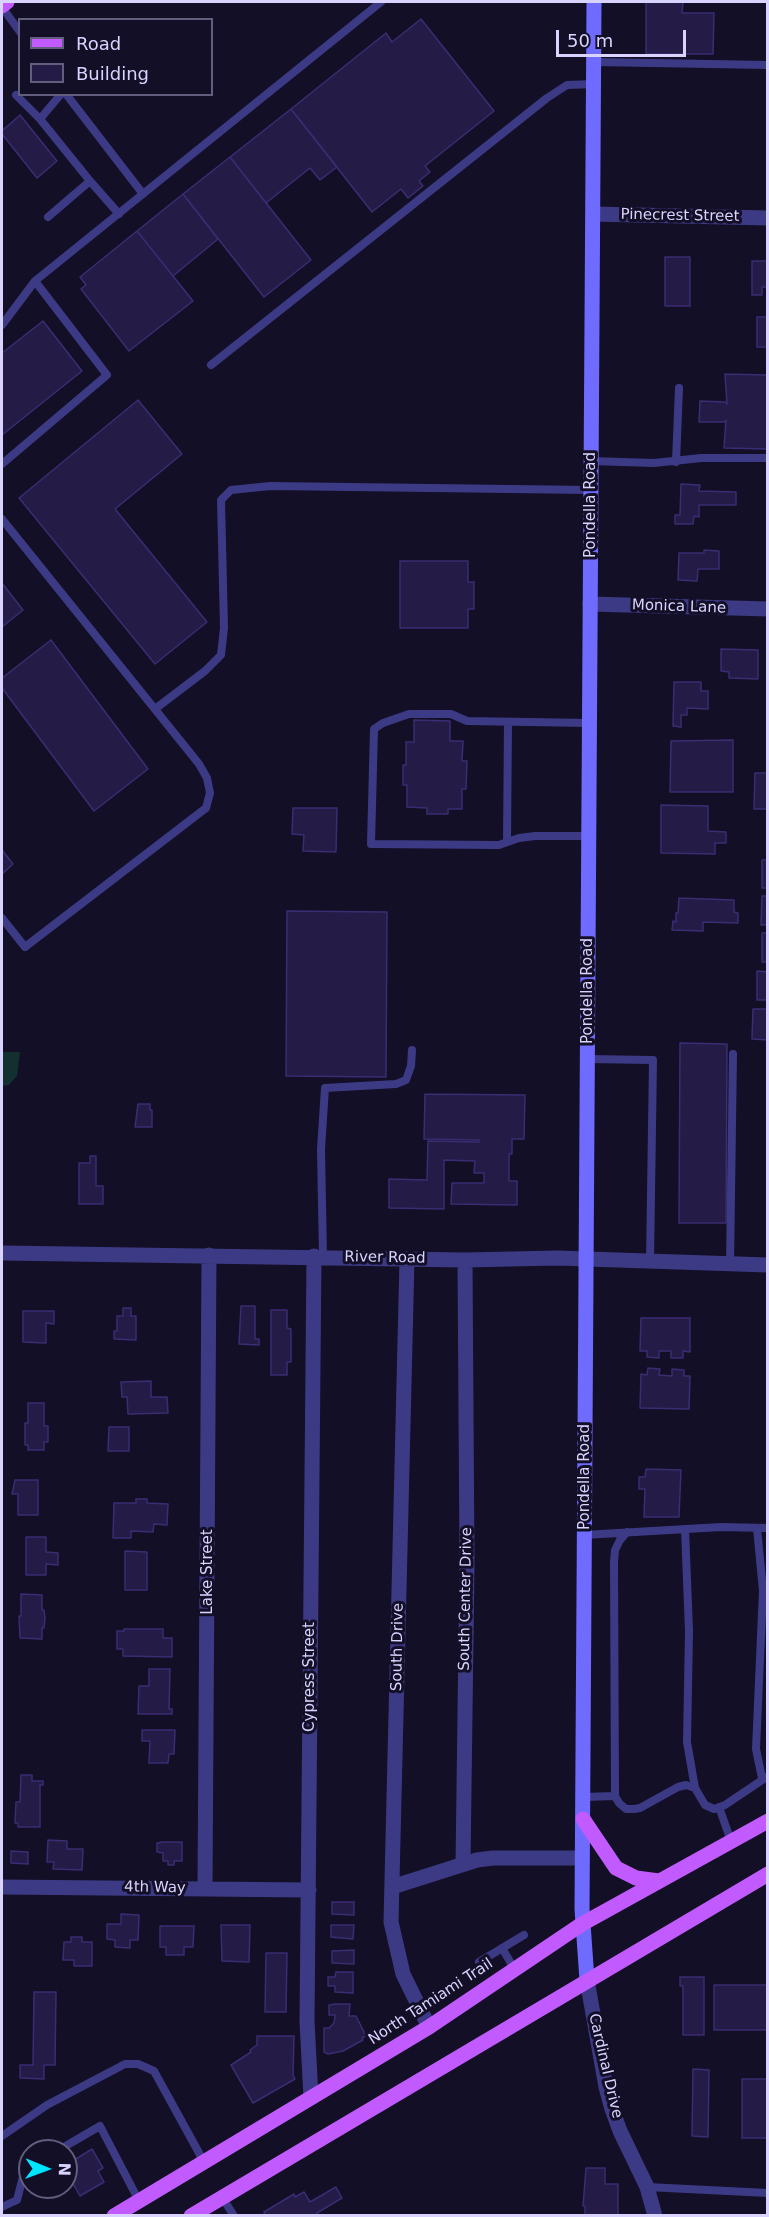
<!DOCTYPE html>
<html>
<head>
<meta charset="utf-8">
<style>
	body { margin:0 }
	#map { position:relative; width:769px; height:2217px; overflow:hidden; background:#130f26; font-family:"DejaVu Sans",sans-serif }
	canvas { display:block }
	.frame { position:absolute; inset:0; border:3px solid #d9d4ff; pointer-events:none }
	.legend { position:absolute; left:18px; top:18px; width:195px; height:78px; box-sizing:border-box; background:#130f26; border:2px solid #625e7d; margin:0; padding:8px 10px; list-style:none; font-size:18px; color:#d9d4ff }
	.legend li { display:flex; align-items:center; gap:12px; height:30px }
	.legend b { width:30px; border:2px solid #625e7d }
	.north { position:absolute; left:18px; top:2139px; width:60px; height:60px; box-sizing:border-box; background:#130f26; border:2px solid #625e7d; border-radius:50%; rotate:91deg; font-size:16px; font-weight:700; line-height:24px; text-align:center; color:#d9d4ff }
	.north::after { content:''; display:block; margin:auto; width:21px; height:27px; background:#00e5ff; clip-path:polygon(50% 0,100% 100%,50% 72%,0 100%) }
	.scale { position:absolute; left:556px; top:30px; width:130px; height:27px; box-sizing:border-box; border:3px solid #d9d4ff; border-top:0; padding-left:8px; font-size:18px; line-height:21px; white-space:nowrap; color:#d9d4ff; -webkit-text-stroke:4px #130f26; paint-order:stroke }
</style>
</head>
<body>
<div id="map">
<canvas width="769" height="2217"></canvas>
<div class="frame"></div>
<ul class="legend">
<li><b style="height:8px;background:#c25bff"></b>Road</li>
<li><b style="height:16px;background:#241b47"></b>Building</li>
</ul>
<div class="north">N</div>
<div class="scale">50 m</div>
</div>
<script>
const context = document.querySelector('canvas').getContext('2d');
context.lineJoin = 'round';
function fill(path, color) { context.fillStyle = color; context.fill(path, 'evenodd'); }
const poly = rows => new Path2D(rows.map(r => 'M' + r).join(''));
function stroke(path, color, width, dash) { context.strokeStyle = color; context.lineWidth = width; context.lineCap = dash ? 'butt' : 'round'; context.setLineDash(dash || []); context.stroke(path); }
function label(font, color, halo, rows, align = 'center') {
  context.font = font + ' "DejaVu Sans",sans-serif'; context.lineWidth = 6; context.setLineDash([]); context.textBaseline = 'middle'; context.strokeStyle = halo; context.fillStyle = color; for (const [text, x, y, turn = 0] of rows) {
    context.save(); context.translate(x, y); context.rotate((+turn || 0) * Math.PI / 180); context.textAlign = isNaN(turn) ? turn : align; if (halo) context.strokeText(text, 0, 0); context.fillText(text, 0, 0); context.restore();
  }
}
fill(poly([
	[2,1052,20,1052,17,1076,9,1085,2,1086]
]), '#12302f');
const building = poly([
	[646,2,683,2,682,13,714,13,713,54,646,54,646,2],
	[421,19,494,111,425,166,430,172,419,181,423,186,408,198,401,189,372,212,291,109,386,33,392,42,421,19],
	[291,109,337,167,320,180,310,168,266,203,230,157,291,109],
	[20,115,57,161,37,178,2,134,2,131,20,115],
	[230,157,311,260,264,297,183,194,230,157],
	[183,194,218,239,173,276,137,231,183,194],
	[137,231,193,301,129,351,81,289,86,285,80,277,137,231],
	[665,257,690,257,690,306,665,306,665,257],
	[752,261,768,261,768,287,762,287,762,295,752,295,752,261],
	[757,317,768,317,768,347,757,347,757,317],
	[43,321,82,371,2,435,2,353,43,321],
	[725,374,768,375,768,449,724,448,726,420,725,422,699,422,700,401,725,402,727,404,725,374],
	[138,400,182,454,115,509,207,622,155,664,19,498,138,400],
	[681,484,700,485,699,491,736,492,736,505,699,505,699,517,694,516,693,524,675,524,675,515,680,515,681,484],
	[704,550,719,551,719,569,698,569,697,581,678,580,679,553,704,553,704,550],
	[400,561,468,561,468,582,474,582,474,609,468,609,468,628,400,628,400,561],
	[2,583,23,610,2,627,2,583],
	[51,640,148,769,94,811,2,688,2,678,51,640],
	[721,649,758,650,758,679,729,678,729,672,721,671,721,649],
	[674,682,701,682,701,691,708,691,708,709,687,708,687,715,681,715,681,727,673,726,674,682],
	[414,720,450,721,450,741,463,741,462,761,467,761,466,789,462,789,462,809,448,809,448,814,427,814,427,808,407,807,407,785,403,785,403,765,406,765,406,742,414,742,414,720],
	[733,740,733,792,670,792,671,741,733,740],
	[755,773,768,773,768,809,754,809,755,773],
	[661,805,708,806,708,831,726,832,726,843,715,843,715,854,661,853,661,805],
	[293,808,337,808,336,852,303,851,304,835,292,834,293,808],
	[2,850,13,864,2,874,2,850],
	[762,860,768,860,768,888,762,888,762,860],
	[762,896,768,896,768,925,761,925,762,896],
	[679,898,734,900,734,912,738,913,738,923,703,922,703,931,672,930,673,921,676,922,676,913,678,913,679,898],
	[287,911,387,912,386,1077,286,1076,287,911],
	[762,933,768,933,768,962,762,962,762,933],
	[757,971,768,972,768,1000,757,1000,757,971],
	[753,1009,768,1009,768,1040,752,1039,753,1009],
	[680,1043,727,1044,726,1223,679,1223,680,1043],
	[425,1094,525,1095,524,1139,512,1139,512,1154,509,1154,509,1181,517,1181,517,1205,451,1204,452,1183,484,1183,484,1173,474,1173,475,1161,444,1160,444,1209,389,1208,389,1179,427,1180,428,1141,479,1142,479,1140,424,1139,425,1094],
	[138,1104,150,1104,150,1110,152,1110,152,1127,135,1127,138,1104],
	[90,1156,96,1156,96,1186,103,1186,103,1204,79,1204,79,1163,90,1163,90,1156],
	[241,1306,255,1306,255,1339,259,1339,259,1345,239,1344,241,1306],
	[123,1308,131,1308,131,1316,136,1316,136,1340,114,1339,114,1331,117,1331,117,1316,123,1316,123,1308],
	[271,1310,287,1310,287,1328,291,1329,291,1362,287,1362,287,1375,271,1375,271,1310],
	[23,1311,54,1311,54,1324,46,1323,46,1343,23,1342,23,1311],
	[641,1318,690,1318,690,1352,683,1351,683,1358,671,1358,671,1351,659,1351,659,1358,647,1357,647,1351,640,1351,641,1318],
	[648,1368,660,1369,659,1375,672,1376,672,1369,684,1370,684,1376,690,1376,689,1409,640,1408,641,1374,647,1375,648,1368],
	[151,1381,151,1397,167,1397,168,1413,128,1414,127,1397,122,1397,121,1382,151,1381],
	[28,1403,44,1403,44,1426,48,1426,48,1442,44,1442,44,1450,28,1450,28,1445,25,1445,25,1423,28,1423,28,1403],
	[109,1427,129,1427,129,1451,108,1451,109,1427],
	[646,1469,681,1470,679,1517,644,1517,645,1489,639,1489,639,1477,645,1477,646,1469],
	[15,1480,38,1480,38,1515,18,1515,18,1494,12,1494,15,1480],
	[136,1499,147,1499,147,1503,168,1504,167,1525,154,1524,153,1532,131,1531,131,1538,113,1538,114,1503,136,1503,136,1499],
	[26,1537,46,1537,46,1552,58,1553,58,1565,46,1564,46,1575,26,1575,26,1537],
	[125,1551,147,1552,147,1590,125,1590,125,1551],
	[21,1594,42,1595,42,1610,44,1610,45,1619,44,1628,42,1628,42,1639,20,1638,19,1616,21,1616,21,1594],
	[124,1629,163,1629,163,1638,172,1638,172,1657,123,1656,123,1649,117,1649,117,1631,124,1631,124,1629],
	[149,1669,170,1669,169,1709,172,1709,172,1714,138,1714,139,1686,149,1686,149,1669],
	[142,1730,175,1730,174,1754,169,1754,168,1763,149,1763,150,1741,142,1741,142,1730],
	[21,1775,32,1775,32,1781,43,1781,43,1785,40,1785,40,1827,18,1827,18,1823,15,1823,16,1802,20,1802,21,1775],
	[48,1840,67,1841,67,1849,83,1849,82,1870,53,1869,54,1862,47,1862,48,1840],
	[163,1842,182,1842,182,1861,174,1861,174,1865,168,1865,168,1861,163,1861,163,1853,157,1852,157,1843,163,1842],
	[11,1851,28,1852,28,1864,11,1863,11,1851],
	[332,1902,354,1902,354,1915,332,1914,332,1902],
	[121,1914,139,1915,138,1940,130,1940,130,1948,115,1947,115,1940,107,1939,107,1924,121,1924,121,1914],
	[221,1925,250,1925,249,1962,222,1961,221,1925],
	[331,1925,354,1925,353,1939,331,1937,331,1925],
	[160,1926,194,1926,193,1947,184,1947,184,1955,166,1955,166,1947,160,1947,160,1926],
	[71,1937,82,1937,82,1942,92,1942,92,1966,74,1966,74,1960,63,1960,64,1942,71,1942,71,1937],
	[354,1950,354,1964,332,1963,332,1951,354,1950],
	[266,1953,287,1953,286,2012,265,2012,266,1953],
	[336,1972,353,1972,353,1993,335,1992,335,1986,328,1986,328,1977,335,1977,336,1972],
	[680,1977,704,1977,704,2035,683,2035,683,1986,680,1986,680,1977],
	[714,1985,768,1985,768,2030,714,2030,714,1985],
	[34,1992,56,1992,55,2065,44,2065,44,2079,20,2078,20,2065,33,2065,34,1992],
	[335,2004,350,2004,349,2016,356,2016,366,2036,362,2038,363,2040,343,2051,328,2054,324,2052,324,2028,329,2028,334,2023,335,2015,329,2015,329,2005,335,2004],
	[257,2036,294,2036,293,2075,295,2079,253,2103,231,2065,251,2052,250,2050,257,2045,257,2036],
	[693,2069,709,2070,708,2137,692,2136,693,2069],
	[742,2079,768,2079,768,2138,742,2138,742,2079],
	[92,2149,103,2168,98,2171,104,2182,80,2196,67,2173,66,2165,92,2149],
	[586,2168,605,2168,605,2184,618,2184,618,2216,585,2216,585,2206,583,2206,586,2168],
	[336,2187,342,2198,317,2213,318,2216,265,2215,264,2212,294,2194,295,2197,304,2192,310,2202,336,2187]
]);
fill(building, '#241b47');
stroke(building, '#3b2d73', 1.5);
stroke(poly([
	[2,7,20,32],
	[594,62,768,65],
	[66,94,143,194],
	[16,95,40,119,90,181,48,217],
	[40,119,61,94],
	[90,181,119,214],
	[2,325,35,281,381,2],
	[211,365,547,98,567,85,594,84],
	[591,461,654,463,701,458,768,458],
	[676,462,679,388],
	[2,464,107,375,35,281],
	[2,519,199,764,207,778,210,793,206,808,25,947,2,918],
	[155,709,205,671,221,655,224,628,221,500,231,490,270,486,591,490],
	[589,836,535,836,519,838,499,845,371,844,374,729,383,723,409,714,451,714,467,721,589,723],
	[507,842,508,722],
	[587,1059,653,1060,650,1262],
	[323,1257,321,1149,325,1088,396,1084,406,1080,411,1066,412,1050],
	[730,1265,733,1054],
	[757,1528,763,1591,756,1749,762,1778],
	[685,1529,689,1631,687,1742,695,1788,705,1805,714,1809,725,1805,768,1776],
	[627,1532,620,1540,615,1550,614,1562,615,1796,619,1803,626,1809,634,1809,640,1808,678,1787,686,1785,695,1788],
	[584,1535,721,1527,768,1528],
	[583,1797,615,1796],
	[719,1807,731,1841],
	[502,1948,515,1970],
	[479,1962,524,1935],
	[2,2136,47,2105,125,2064,138,2064,154,2071,204,2162],
	[57,2151,100,2126,139,2201],
	[647,2187,768,2193],
	[222,2197,234,2216],
	[2,2207,17,2200,25,2169,30,2166]
]), '#3d3a85', 8);
stroke(poly([
	[593,214,768,218],
	[590,604,768,609],
	[2,1253,465,1260,557,1258,768,1265],
	[407,1259,391,1922,403,1974,429,2027],
	[463,1864,467,1563,465,1260],
	[2,1887,309,1890],
	[392,1887,477,1860,493,1858,582,1858],
	[205,1888,209,1255],
	[587,1980,606,2087,612,2109,620,2131,647,2187,655,2216],
	[311,2098,307,2021,314,1256]
]), '#3d3a85', 15);
stroke(poly([
	[587,1980,582,1909,594,2]
]), '#6f6bff', 15);
stroke(poly([
	[2,6,7,2],
	[583,1819,616,1868,636,1878,659,1881],
	[114,2216,429,2027,582,1924,768,1821],
	[191,2216,768,1874]
]), '#c25bff', 15);
label('15px', '#d9d4ff', '#130f26', [
	["Pinecrest Street",680,216,1],
	["Pondella Road",591,505,-90],
	["Monica Lane",679,607,2],
	["Pondella Road",588,991,-90],
	["River Road",385,1258,1],
	["Pondella Road",585,1477,-90],
	["Lake Street",208,1572,-90],
	["South Center Drive",466,1599,-89],
	["South Drive",398,1647,-89],
	["Cypress Street",310,1677,-90],
	["4th Way",155,1888,1],
	["North Tamiami Trail",431,2002,-33],
	["Cardinal Drive",605,2066,77]
]);
</script>
</body>
</html>
